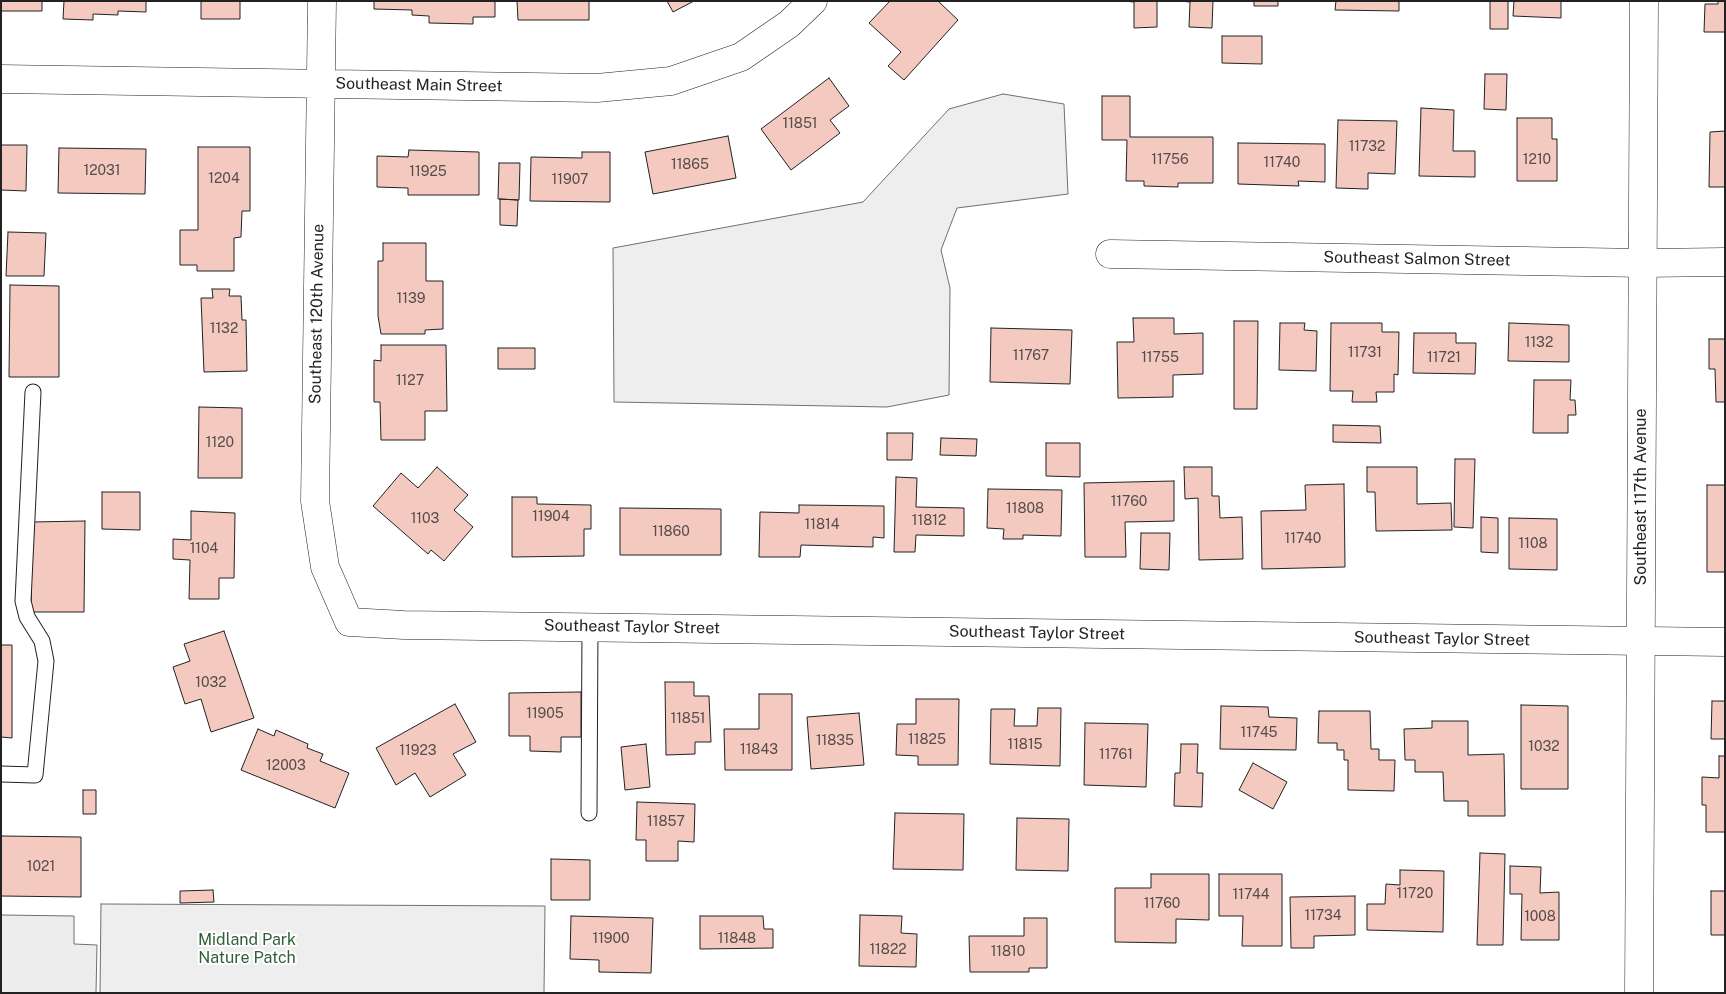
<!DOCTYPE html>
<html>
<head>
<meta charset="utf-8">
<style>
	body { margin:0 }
	#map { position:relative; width:1726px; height:994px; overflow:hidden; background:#fff; font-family:"Public Sans",sans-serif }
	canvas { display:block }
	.frame { position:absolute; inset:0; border:2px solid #222; pointer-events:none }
</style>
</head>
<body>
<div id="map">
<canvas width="1726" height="994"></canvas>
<div class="frame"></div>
</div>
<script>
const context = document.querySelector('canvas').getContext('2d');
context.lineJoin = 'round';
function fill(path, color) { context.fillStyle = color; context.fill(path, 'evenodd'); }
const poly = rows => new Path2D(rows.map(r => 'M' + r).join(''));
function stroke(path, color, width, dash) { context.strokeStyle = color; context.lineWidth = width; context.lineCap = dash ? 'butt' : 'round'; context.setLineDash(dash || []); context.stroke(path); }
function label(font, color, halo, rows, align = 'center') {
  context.font = font + ' "Public Sans",sans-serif'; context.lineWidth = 4; context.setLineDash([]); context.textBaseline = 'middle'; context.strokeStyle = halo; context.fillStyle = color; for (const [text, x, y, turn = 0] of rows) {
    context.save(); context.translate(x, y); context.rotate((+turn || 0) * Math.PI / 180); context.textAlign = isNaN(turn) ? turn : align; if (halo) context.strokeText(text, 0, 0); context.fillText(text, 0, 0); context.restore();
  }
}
const green = poly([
	[1003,94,1064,104,1068,194,957,208,941,250,950,288,949,395,887,407,614,402,613,248,863,202,949,109,1003,94],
	[101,904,545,906,544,993,100,993,101,904]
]);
fill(green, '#eee');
stroke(green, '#6f6f6f', 1);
const parking = poly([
	[1,915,74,916,74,944,97,945,96,993,1,993,1,915]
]);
fill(parking, '#ededed');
stroke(parking, '#6f6f6f', 1);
const building = poly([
	[1,1,42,1,42,11,1,11,1,1],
	[64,1,146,1,146,12,118,11,118,15,93,14,93,20,63,19,64,1],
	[201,1,240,1,240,19,201,19,201,1],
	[374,1,495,1,495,17,473,17,473,24,429,23,429,16,412,15,412,10,374,9,374,1],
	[517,1,589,1,589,20,518,20,517,1],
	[667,1,694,1,673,12,667,1],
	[890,1,938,1,958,20,904,80,888,66,901,52,869,23,890,1],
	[1157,1,1157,27,1134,28,1134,2,1123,1,1157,1],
	[1213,1,1212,28,1189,27,1190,2,1179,1,1213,1],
	[1254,1,1278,1,1278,6,1254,6,1254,1],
	[1336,1,1399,1,1399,11,1335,10,1336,1],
	[1490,1,1508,1,1508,29,1490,29,1490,1],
	[1514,1,1561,1,1561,18,1513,16,1514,1],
	[1718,1,1725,1,1725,32,1704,32,1705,4,1718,4,1718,1],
	[1222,36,1262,36,1262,64,1222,63,1222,36],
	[1485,74,1507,74,1506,110,1484,109,1485,74],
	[829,78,849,106,830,120,840,133,791,170,761,129,829,78],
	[1102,96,1130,96,1130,137,1213,137,1213,183,1178,183,1178,187,1144,186,1144,181,1126,181,1127,140,1102,140,1102,96],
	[1421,108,1454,110,1453,151,1475,151,1475,177,1419,176,1421,108],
	[1517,118,1552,118,1552,139,1557,139,1557,181,1517,181,1517,118],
	[1338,120,1397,121,1395,174,1368,173,1368,189,1336,188,1338,120],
	[1725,131,1725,187,1709,187,1710,132,1725,131],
	[728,136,736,178,653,194,645,152,728,136],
	[1238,143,1325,144,1325,182,1298,181,1299,186,1238,184,1238,143],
	[1,145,27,145,26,191,1,190,1,145],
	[198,147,250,147,250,211,242,211,241,237,234,238,234,271,197,271,197,265,180,265,180,230,198,230,198,147],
	[59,148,146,149,145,194,58,193,59,148],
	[409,150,479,152,479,195,408,195,408,188,377,187,377,156,408,157,409,150],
	[582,152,610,152,610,202,530,201,531,157,582,158,582,152],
	[499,163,520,163,519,200,498,199,499,163],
	[500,199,518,200,517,226,500,225,500,199],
	[8,232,46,233,44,276,6,276,8,232],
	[383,243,426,243,426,281,443,281,443,329,425,330,425,334,381,334,378,316,378,261,383,261,383,243],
	[10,285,59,286,59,377,9,377,10,285],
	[212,289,230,289,229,296,241,296,242,320,246,320,247,371,204,372,201,298,213,298,212,289],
	[1133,318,1174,318,1174,334,1203,333,1203,374,1173,375,1173,397,1118,398,1117,342,1134,342,1133,318],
	[1234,321,1258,321,1257,409,1234,409,1234,321],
	[1280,323,1305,323,1304,330,1317,331,1316,371,1279,370,1280,323],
	[1331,323,1382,323,1382,332,1399,332,1398,375,1394,374,1394,392,1376,392,1377,402,1352,402,1353,391,1330,391,1331,323],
	[1509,323,1569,325,1569,362,1508,361,1509,323],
	[991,328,1072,330,1070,384,990,382,991,328],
	[1414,333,1456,333,1456,343,1476,343,1475,374,1413,373,1414,333],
	[1709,339,1725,339,1725,402,1716,402,1715,369,1709,369,1709,339],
	[381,345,446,345,447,411,425,411,425,440,381,440,380,402,374,402,374,360,381,361,381,345],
	[498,348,535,348,535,369,498,369,498,348],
	[1534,380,1571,380,1570,400,1575,400,1576,415,1568,415,1568,433,1533,433,1534,380],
	[199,407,242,408,242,478,198,478,199,407],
	[1333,425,1380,426,1381,443,1333,442,1333,425],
	[887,433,913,433,912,460,887,460,887,433],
	[941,438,977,439,976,456,940,455,941,438],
	[1046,443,1080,443,1080,477,1046,476,1046,443],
	[1455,459,1475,459,1473,528,1454,527,1455,459],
	[437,467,468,495,454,510,473,527,444,561,431,550,428,554,373,506,401,473,418,488,437,467],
	[1184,467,1212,467,1212,496,1219,496,1220,518,1242,517,1243,559,1199,560,1198,498,1185,499,1184,467],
	[1367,467,1417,467,1417,504,1451,503,1452,530,1376,531,1375,492,1367,492,1367,467],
	[896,477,917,478,916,507,964,508,964,536,916,535,915,552,894,552,896,477],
	[1174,481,1174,521,1125,522,1126,557,1085,557,1084,483,1174,481],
	[1344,484,1345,567,1262,569,1261,511,1306,510,1305,485,1344,484],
	[1707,485,1725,485,1725,572,1707,572,1707,485],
	[988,489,1062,490,1061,536,1023,535,1023,539,1003,539,1004,529,987,528,988,489],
	[102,492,140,492,140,530,102,529,102,492],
	[512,497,537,497,537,504,591,505,591,529,584,529,584,556,512,557,512,497],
	[799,505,884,506,884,538,873,537,873,547,801,545,800,557,759,557,760,512,799,513,799,505],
	[620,508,721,509,721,555,620,555,620,508],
	[191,511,235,513,234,578,219,578,219,599,189,599,190,560,173,559,173,539,191,540,191,511],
	[1481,517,1498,518,1498,553,1481,552,1481,517],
	[1509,518,1557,519,1557,570,1509,569,1509,518],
	[85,521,84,612,31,612,32,522,85,521],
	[1141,533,1170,533,1169,570,1140,569,1141,533],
	[224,631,254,718,211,732,201,699,185,704,173,667,190,661,184,644,224,631],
	[1,645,12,645,12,738,1,737,1,645],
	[665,682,694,682,694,696,709,696,711,742,695,742,695,754,666,755,665,682],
	[581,692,581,737,561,737,561,752,530,751,530,736,509,736,509,693,581,692],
	[759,694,792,694,792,770,725,770,724,729,759,729,759,694],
	[916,699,959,699,958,765,918,765,918,756,896,755,897,724,916,724,916,699],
	[1712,701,1725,701,1725,739,1711,739,1712,701],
	[455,704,476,742,453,754,466,775,430,797,415,773,396,785,376,748,455,704],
	[1521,705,1568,706,1568,789,1521,789,1521,705],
	[1221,706,1268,707,1269,717,1297,718,1296,750,1220,749,1221,706],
	[1038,708,1061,708,1060,766,990,764,991,709,1015,709,1014,726,1037,726,1038,708],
	[1319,711,1370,711,1371,749,1379,749,1379,760,1395,760,1394,791,1348,790,1348,760,1344,760,1344,750,1337,750,1337,743,1318,743,1319,711],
	[859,713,864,765,811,769,807,717,859,713],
	[1432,721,1468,721,1468,755,1504,754,1505,816,1468,816,1468,801,1444,801,1443,772,1415,772,1415,760,1405,760,1404,729,1432,728,1432,721],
	[1085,723,1148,724,1146,787,1084,785,1085,723],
	[258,729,274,736,276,730,308,744,307,748,323,754,320,761,349,773,335,808,241,770,258,729],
	[646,744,650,787,625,790,621,747,646,744],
	[1181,744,1198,744,1197,773,1203,773,1202,807,1174,806,1175,773,1180,773,1181,744],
	[1719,756,1725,756,1725,832,1706,832,1706,805,1702,805,1702,777,1719,778,1719,756],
	[1253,763,1287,782,1273,809,1239,790,1253,763],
	[83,790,96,790,96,814,83,814,83,790],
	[637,802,695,804,694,842,678,841,678,861,646,861,646,840,636,840,637,802],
	[895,813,964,814,963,870,893,869,895,813],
	[1017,818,1069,819,1068,871,1016,870,1017,818],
	[1,836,81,837,81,897,1,896,1,836],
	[1480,853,1505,854,1503,945,1477,945,1480,853],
	[551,859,590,860,590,900,551,900,551,859],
	[1510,866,1541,867,1540,893,1559,892,1559,940,1521,940,1522,894,1510,894,1510,866],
	[1400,870,1444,871,1443,932,1367,930,1367,904,1385,904,1386,884,1400,885,1400,870],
	[1151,874,1209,874,1209,920,1176,919,1176,943,1115,942,1115,888,1151,888,1151,874],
	[1219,874,1282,874,1282,946,1242,946,1243,916,1219,916,1219,874],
	[213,890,214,902,180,903,180,891,213,890],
	[1711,891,1725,891,1725,935,1711,935,1711,891],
	[1355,896,1355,935,1314,936,1314,948,1291,948,1290,897,1355,896],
	[860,915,902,916,901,933,917,934,916,967,859,966,860,915],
	[571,916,653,918,651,973,599,972,599,960,570,959,571,916],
	[700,916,763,916,764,929,773,929,773,948,700,949,700,916],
	[1024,918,1047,918,1047,968,1029,968,1029,972,970,972,969,936,1024,936,1024,918]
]);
fill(building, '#f3c9c0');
stroke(building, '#222', 1);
const lane = poly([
	[1,774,35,775,46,661,42,641,27,617,23,601,33,392],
	[589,813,590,627]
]);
const street = poly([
	[322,1,315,501,325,567,349,622,404,625,1725,642],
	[1,79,597,88,671,81,741,57,789,24,813,1],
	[1110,254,1643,263,1725,262]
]);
const secondary = poly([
	[1639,993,1644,1]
]);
stroke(lane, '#222', 17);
stroke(street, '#222', 29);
stroke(secondary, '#222', 29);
stroke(lane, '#fff', 15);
stroke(street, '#fff', 28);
stroke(secondary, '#fff', 28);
label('14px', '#564c4a', null, [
	["11851",800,124],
	["11732",1367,147],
	["11756",1170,160],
	["1210",1537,160],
	["11740",1282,163],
	["11865",690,165],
	["12031",102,171],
	["11925",428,172],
	["1204",224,179],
	["11907",570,180],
	["1139",411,299],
	["1132",224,329],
	["1132",1539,343],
	["11731",1365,353],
	["11767",1031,356],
	["11755",1160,358],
	["11721",1444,358],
	["1127",410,381],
	["1120",220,443],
	["11760",1129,502],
	["11808",1025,509],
	["11904",551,517],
	["1103",425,519],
	["11812",929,521],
	["11814",822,525],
	["11860",671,532],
	["11740",1303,539],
	["1108",1533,544],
	["1104",204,549],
	["1032",211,683],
	["11905",545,714],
	["11851",688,719],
	["11745",1259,733],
	["11825",927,740],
	["11835",835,741],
	["11815",1025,745],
	["1032",1544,747],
	["11843",759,750],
	["11923",418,751],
	["11761",1116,755],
	["12003",286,766],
	["11857",666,822],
	["1021",41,867],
	["11720",1415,894],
	["11744",1251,895],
	["11760",1162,904],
	["11734",1323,916],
	["1008",1540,917],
	["11900",611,939],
	["11848",737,939],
	["11822",888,950],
	["11810",1008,952]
]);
label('16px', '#222', '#fff', [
	["Southeast Main Street",419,85,1],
	["Southeast Salmon Street",1417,259,1],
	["Southeast 120th Avenue",317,314,-89],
	["Southeast 117th Avenue",1641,497,-90],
	["Southeast Taylor Street",632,627,1],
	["Southeast Taylor Street",1037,633,1],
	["Southeast Taylor Street",1442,639,1]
]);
label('16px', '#2f5e38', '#fff', [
	["Midland Park",247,940],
	["Nature Patch",247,958]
]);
</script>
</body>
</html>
